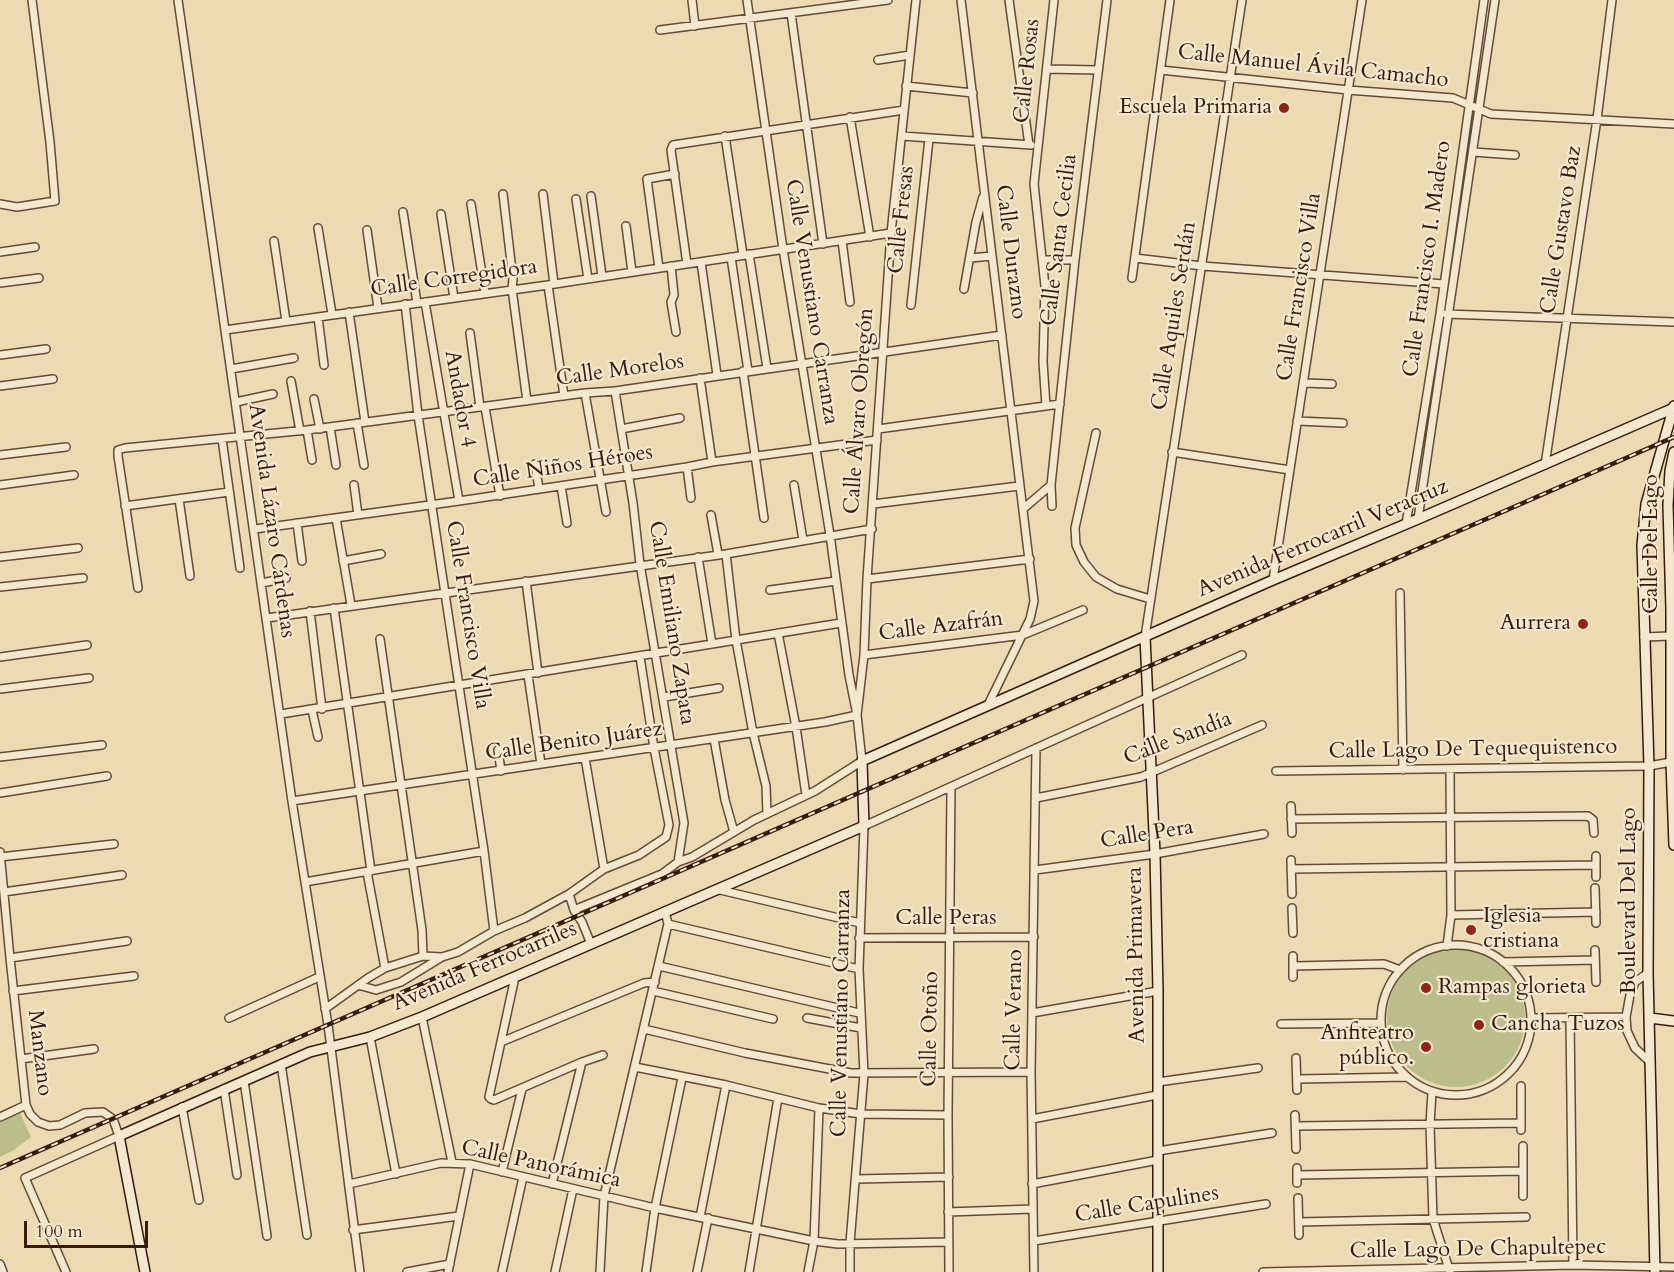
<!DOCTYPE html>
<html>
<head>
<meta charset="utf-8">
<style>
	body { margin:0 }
	#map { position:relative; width:1674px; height:1272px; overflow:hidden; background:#ecdab3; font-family:Cardo,serif }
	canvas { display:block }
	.scale { position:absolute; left:24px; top:1221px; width:124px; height:27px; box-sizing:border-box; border:3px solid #361b0e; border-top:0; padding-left:8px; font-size:18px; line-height:21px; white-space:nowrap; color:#361b0e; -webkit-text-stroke:4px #f3e7ce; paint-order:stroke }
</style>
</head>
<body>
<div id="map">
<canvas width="1674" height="1272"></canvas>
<div class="scale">100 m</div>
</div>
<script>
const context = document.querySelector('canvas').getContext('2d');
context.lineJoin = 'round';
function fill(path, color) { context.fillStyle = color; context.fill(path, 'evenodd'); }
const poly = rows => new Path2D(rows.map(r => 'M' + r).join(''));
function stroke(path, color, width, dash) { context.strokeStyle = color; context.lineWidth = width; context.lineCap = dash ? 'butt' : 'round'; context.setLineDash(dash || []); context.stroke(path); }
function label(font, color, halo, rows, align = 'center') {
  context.font = font + ' Cardo,serif'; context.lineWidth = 4.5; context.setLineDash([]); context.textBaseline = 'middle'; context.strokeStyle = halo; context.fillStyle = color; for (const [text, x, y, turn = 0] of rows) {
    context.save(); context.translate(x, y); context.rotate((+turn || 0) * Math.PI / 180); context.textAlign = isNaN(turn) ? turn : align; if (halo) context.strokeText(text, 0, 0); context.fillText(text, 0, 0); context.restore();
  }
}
fill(poly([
	'1387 1018a69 69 0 1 1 138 0a69 69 0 1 1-138 0Z',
	[19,1111,31,1137,14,1150,0,1157,0,1120]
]), '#bbbe8a');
const street = poly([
	[178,0,292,801,328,1025,360,1272],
	[692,0,695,26],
	[747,0,783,249,830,535,849,675,856,710],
	[961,0,1034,601,1030,619,988,705],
	[1009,0,1029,145],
	[791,13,823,244],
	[660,30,888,0],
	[878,60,910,55],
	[1047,69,1098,70],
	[1161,70,1348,90,1453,98,1491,114,1674,124],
	[906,86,973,93],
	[850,117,870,237],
	[725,136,743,255],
	[902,136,1031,145],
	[1473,152,1515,155],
	[503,194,513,279,512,289,527,401],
	[543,194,554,284],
	[591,196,602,276],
	[576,199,588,279],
	[0,204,17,207,55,201,50,142,32,0],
	[471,204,485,293],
	[403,212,417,303],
	[441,214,454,298],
	[626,226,632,272],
	[318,228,332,314],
	[367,230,378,308],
	[274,241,286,321],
	[842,241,850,302],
	[0,252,35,247],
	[749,254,767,368],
	[731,257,748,371],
	[970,258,992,256],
	[1135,258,1202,266,1444,284],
	[1043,260,1075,260],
	[701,262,717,375],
	[687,264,671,150,673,145,904,110],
	[671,266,674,295,671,302,676,332],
	[659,268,647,179,675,174],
	[1132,278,1170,0],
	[0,283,39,278],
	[548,285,564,396],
	[964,289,976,222,983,197],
	[425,302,459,501],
	[405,304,418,415,484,851,494,931],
	[911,305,929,139],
	[349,312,365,422],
	[1446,314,1674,322],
	[318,317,324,365],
	[225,330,548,285,891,233],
	[470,333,480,407],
	[0,355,46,349],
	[231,369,294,358],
	[743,371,764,518],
	[700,378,712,462],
	[291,381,300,431],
	[1304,383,1332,384],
	[0,386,53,379],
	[615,391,633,503,640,564,684,823,678,862],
	[585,393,606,512],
	[314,399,320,429],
	[236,402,273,394],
	[1046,406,1043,362,1045,286,1034,184,1054,0],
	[485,407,500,496],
	[1297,421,1343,423],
	[357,423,364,465],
	[330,427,336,465],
	[621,429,680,418],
	[878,429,1060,404],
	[307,430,312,460],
	[1096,433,1075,528,1076,545,1084,562,1096,577,1117,589,1150,599],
	[222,439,240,568],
	[1172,452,1290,470],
	[0,455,66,447],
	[535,464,539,489],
	[1545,465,1597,119,1612,0],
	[687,467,691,498],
	[0,485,74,475],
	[354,485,358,515],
	[794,485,803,540],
	[561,486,567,523],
	[179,499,190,576],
	[873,504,1019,486],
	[125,506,229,492],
	[1052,506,1051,485,1075,260,1107,0],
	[1023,509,1051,485],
	[711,515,718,554],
	[336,518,351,605],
	[1418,519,1495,0],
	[297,523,302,561],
	[1406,524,1440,314,1484,0],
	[255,529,459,501,687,467,712,462,877,440],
	[726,554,736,640,753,733,766,786,767,814],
	[0,557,78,548],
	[698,557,712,644],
	[343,561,381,554],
	[867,579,1030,559],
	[1273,580,1362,0],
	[526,581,538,673],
	[262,583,286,578],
	[0,587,83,578],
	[138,588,118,456,118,450,125,448,307,430,585,393,615,391,1002,335],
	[770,590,836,581],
	[1400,593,1403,770],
	[334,608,371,871],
	[310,611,322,709],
	[267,618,726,554,872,529],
	[778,633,796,727,806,795],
	[1145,637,1242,0],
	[1644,637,1671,636,1674,638],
	[380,639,422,930,423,956],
	[864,655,1023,635,1083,610],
	[0,657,87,645],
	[528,675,541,764],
	[0,689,89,678],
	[664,697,719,688],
	[312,710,318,737],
	[281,714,841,623],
	[714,739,725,800,734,832],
	[498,750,501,771],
	[0,757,102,745],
	[585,758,604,869],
	[1276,771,1649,766,1671,762,1674,759],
	[0,793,107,776],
	[1036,798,1141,777,1262,725],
	[292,801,825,722,857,715],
	[1291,806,1292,833],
	[1291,819,1588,816,1593,820,1594,833],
	[0,852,10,958,26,1105,30,1114,38,1122,49,1126,60,1125,85,1113,103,1112,113,1119,119,1136,25,1178,66,1272],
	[1596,856,1596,877],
	[0,857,114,844],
	[1291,860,1292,894],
	[1291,869,1596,865],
	[1035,870,1155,854,1264,834],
	[367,872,385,968],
	[305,882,484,851],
	[1595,888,1596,923],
	[716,889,860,923],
	[4,892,122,875],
	[569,894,574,910,582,922,591,944],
	[1292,908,1293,933],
	[574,910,662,874,678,862,692,857,754,820,815,791,862,761,857,715,864,655,867,579,891,233,916,0],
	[1451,915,1596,912],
	[668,924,859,969],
	[859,938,1034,937],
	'1381 1020a75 75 0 1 1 150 0a75 75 0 1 1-150 0Z',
	[1447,946,1451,915,1450,770],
	[1595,950,1596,982],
	[10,958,127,941],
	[1503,962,1595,960],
	[659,966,859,1013],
	[1293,966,1384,964,1400,970],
	[1648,973,1635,982,1630,995,1626,1017,1627,1031,1635,1048,1650,1062],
	[515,977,489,1097,491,1099,494,1100,582,1062,603,1055],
	[1293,977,1293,956],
	[358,985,376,990,401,982,442,957],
	[13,991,134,976],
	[653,991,773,1019],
	[325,1009,368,978,385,968,423,956,442,957,458,952,494,931,525,918,569,894,604,869,639,855,666,837,669,825,654,748,640,657],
	[1032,1013,1158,991],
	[422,1017,452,1162],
	[229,1018,319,977],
	[807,1018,861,1028],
	[1531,1018,1626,1017],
	[1570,1018,1573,1265],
	[1281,1024,1380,1023],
	[644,1029,745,1053,851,1073,1031,1072],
	[370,1037,396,1174],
	[501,1042,644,983,655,982],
	[1296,1058,1297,1090],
	[21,1059,94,1049],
	[281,1064,307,1235],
	[635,1067,726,1085,819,1108,861,1114,948,1115],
	[1298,1079,1407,1077],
	[244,1081,267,1236],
	[1158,1082,1258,1068],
	[1521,1086,1521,1130],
	[224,1089,237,1175],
	[1432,1092,1430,1125,1433,1219,1450,1272],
	[182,1107,199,1200],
	[1295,1115,1296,1149],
	[0,1117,26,1105],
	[1032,1119,1157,1095],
	[1296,1126,1521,1123],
	[1158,1151,1272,1133],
	[1297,1168,1297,1183],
	[502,1172,522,1089],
	[1297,1175,1522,1171],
	[856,1179,949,1177],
	[349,1184,441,1163,470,1164,655,1208,814,1241,838,1244,949,1242],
	[552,1184,582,1062],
	[1032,1184,1158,1160],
	[1523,1196,1523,1146],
	[1298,1198,1299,1235],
	[948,1212,1032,1209],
	[700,1217,726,1085],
	[1299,1222,1526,1217],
	[353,1230,459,1216],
	[1034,1241,1266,1204],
	[0,1264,3,1272],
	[407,1272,450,1264],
	[448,1272,470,1164],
	[502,1272,523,1177],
	[555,1272,573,1189],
	[600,1272,604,1196,668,924,665,911],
	[646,1272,655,1208,682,1078],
	[697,1272,708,1218],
	[749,1272,778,1098],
	[808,1272,814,1241,819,1108],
	[850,1272,850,1243,864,1074,859,969,864,826,1242,655],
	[949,1272,948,1115,951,787],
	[1034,1272,1031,1072,1036,748],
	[1263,1272,1573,1265,1674,1267]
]);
const secondary = poly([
	[1674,452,1670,471,1668,505,1671,609,1671,762,1674,845],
	[1145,637,1155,854,1158,991,1158,1272],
	[1650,1018,1674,1021],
	[145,1272,119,1136,310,1052,370,1037,422,1017,864,826,862,761,1273,580,1418,519,1674,408],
	[1655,1272,1648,973,1649,766,1642,545,1646,504,1674,406]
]);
stroke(street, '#644b37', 10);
stroke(secondary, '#361b0e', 12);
stroke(street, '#f3e7ce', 7);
stroke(secondary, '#f3e7ce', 9);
const rail = poly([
	[0,1168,1674,437]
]);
stroke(rail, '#361b0e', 4.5);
stroke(rail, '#f3e7ce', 2, [7]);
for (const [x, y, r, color] of [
	[1284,108,6,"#8f2418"],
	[1583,624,6,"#8f2418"],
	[1471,930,6,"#8f2418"],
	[1426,988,6,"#8f2418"],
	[1479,1025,6,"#8f2418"],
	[1426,1047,6,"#8f2418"]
]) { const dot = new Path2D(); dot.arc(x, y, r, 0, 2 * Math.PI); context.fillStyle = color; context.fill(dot); stroke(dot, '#f3e7ce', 2); }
label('22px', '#361b0e', '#f3e7ce', [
	["Calle Manuel Ávila Camacho",1313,67,6],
	["Calle Rosas",1028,71,-84],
	["Calle Fresas",902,220,-84],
	["Calle Gustavo Baz",1562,230,-81],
	["Calle Santa Cecilia",1060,240,-83],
	["Calle Durazno",1010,252,83],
	["Calle Francisco I. Madero",1428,259,-82],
	["Calle Corregidora",454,279,-8],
	["Calle Francisco Villa",1300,287,-81],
	["Calle Venustiano Carranza",811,302,81],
	["Calle Aquiles Serdán",1175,316,-81],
	["Calle Morelos",620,371,-8],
	["Andador 4",459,399,80],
	["Calle Álvaro Obregón",860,411,-86],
	["Calle Niños Héroes",563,467,-9],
	["Avenida Lázaro Cárdenas",271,521,82],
	["Avenida Ferrocarril Veracruz",1323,539,-23],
	["Calle Del Lago",1652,544,-90],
	["Calle Francisco Villa",467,615,81],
	["Calle Emiliano Zapata",671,623,81],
	["Calle Azafrán",941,627,-7],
	["Calle Sandía",1178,739,-21],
	["Calle Benito Juárez",574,742,-8],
	["Calle Lago De Tequequistenco",1473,750,-1],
	["Calle Pera",1147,835,-9],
	["Boulevard Del Lago",1630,901,-90],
	["Calle Peras",946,919],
	["Avenida Primavera",1137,955,-91],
	["Avenida Ferrocarriles",485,967,-23],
	["Calle Verano",1015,1010,-89],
	["Calle Venustiano Carranza",842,1013,-89],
	["Calle Otoño",931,1029,-89],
	["Manzano",39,1053,83],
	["Calle Panorámica",541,1165,12],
	["Calle Capulines",1147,1205,-9],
	["Calle Lago De Chapultepec",1478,1250,-1]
]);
label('22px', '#361b0e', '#f3e7ce', [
	["Escuela Primaria",1272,108],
	["Aurrera",1571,624],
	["Iglesia",1483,917,"left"],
	["cristiana",1483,942,"left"],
	["Rampas glorieta",1438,988,"left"],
	["Cancha Tuzos",1491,1025,"left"],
	["Anfiteatro",1414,1034],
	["público.",1414,1059]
], 'right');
</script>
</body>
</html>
